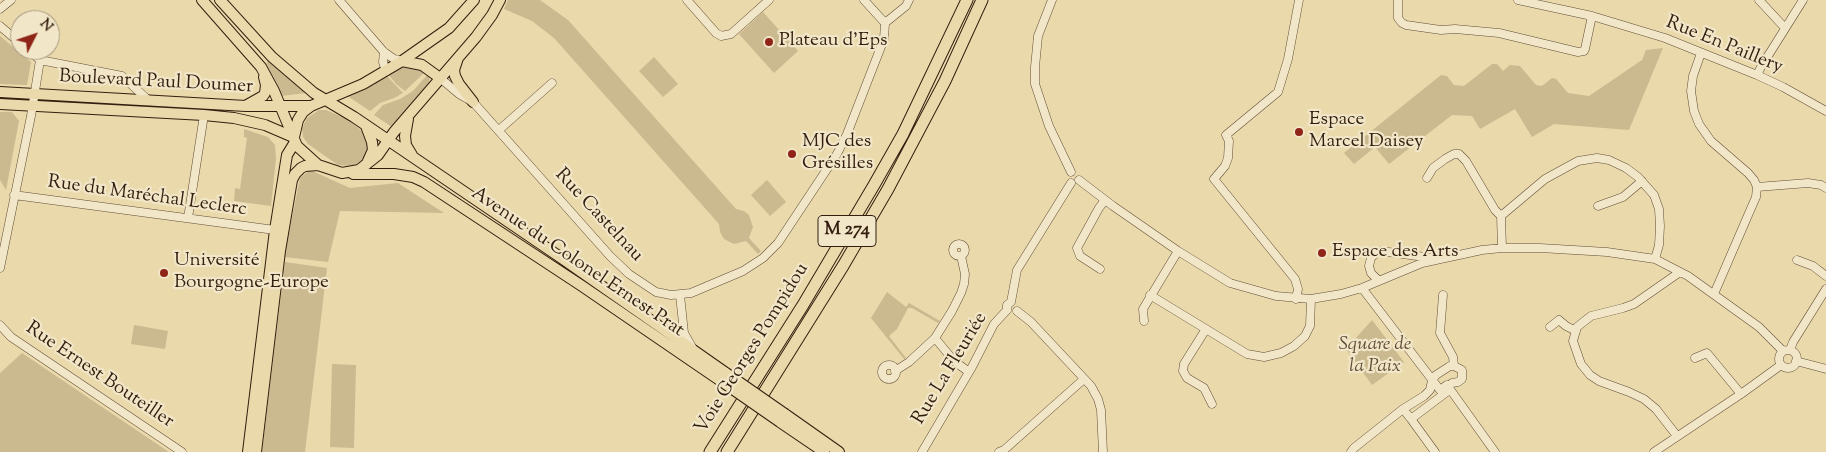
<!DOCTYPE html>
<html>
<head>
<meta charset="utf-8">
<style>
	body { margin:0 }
	#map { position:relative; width:1826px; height:452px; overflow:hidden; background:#ead9ab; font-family:"Sorts Mill Goudy",serif }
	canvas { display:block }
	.north { position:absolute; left:10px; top:10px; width:50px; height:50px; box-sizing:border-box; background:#f1e6c8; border:1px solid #a5967e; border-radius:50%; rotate:49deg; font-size:14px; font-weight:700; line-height:20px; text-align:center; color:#341e0f }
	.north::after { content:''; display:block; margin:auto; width:18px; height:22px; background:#8f2418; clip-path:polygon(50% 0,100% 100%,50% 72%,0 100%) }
</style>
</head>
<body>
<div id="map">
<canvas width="1826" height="452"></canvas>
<div class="north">N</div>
</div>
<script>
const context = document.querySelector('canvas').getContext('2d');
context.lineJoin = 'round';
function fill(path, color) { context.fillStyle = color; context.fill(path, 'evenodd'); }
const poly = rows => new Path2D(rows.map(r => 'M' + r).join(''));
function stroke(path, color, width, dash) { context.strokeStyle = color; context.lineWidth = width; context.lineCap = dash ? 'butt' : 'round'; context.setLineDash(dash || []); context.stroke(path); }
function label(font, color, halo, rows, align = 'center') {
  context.font = font + ' "Sorts Mill Goudy",serif'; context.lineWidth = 4.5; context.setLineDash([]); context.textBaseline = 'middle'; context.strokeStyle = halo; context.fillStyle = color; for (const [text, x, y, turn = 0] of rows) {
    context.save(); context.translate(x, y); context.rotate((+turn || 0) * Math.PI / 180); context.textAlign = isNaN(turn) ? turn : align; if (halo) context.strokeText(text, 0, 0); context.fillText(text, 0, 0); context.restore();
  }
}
fill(poly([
	[508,0,540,0,568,20,736,209,744,211,749,215,753,227,749,238,761,251,758,254,746,241,734,244,724,239,720,232,719,224,554,38,532,21,504,9],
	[763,12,798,51,774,73,739,34],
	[0,36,31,62,27,85,0,84],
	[1663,48,1629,130,1554,124,1532,137,1515,109,1480,129,1472,116,1452,115,1389,164,1375,147,1354,164,1344,153,1441,75,1447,76,1454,85,1464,86,1492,64,1497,64,1503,71,1510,65,1520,66,1536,85,1542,86,1552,78,1556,79,1568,93,1589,96,1642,60,1646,50],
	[654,57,678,84,663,97,639,71],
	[269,59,306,93,281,96,273,79,265,66],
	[403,66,416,68,425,72,405,91,396,84,388,74,397,68],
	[428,74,430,77,429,83,392,127,374,115,383,105,400,99,413,91],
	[386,75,403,93,394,98,380,103,370,111,346,95],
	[319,110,326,110,347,119,362,131,366,136,370,147,367,156,361,161,353,166,338,165,308,144,303,137,302,128,307,118],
	[0,112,12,112,19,121,6,190,0,180],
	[244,129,268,137,275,145,276,158,271,206,234,201,235,188,240,189,247,138,244,137],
	[310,170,350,188,398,183,444,213,340,211,328,262,284,257,300,178],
	[767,180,786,202,770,216,751,195],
	[285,262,327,268,305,452,262,452],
	[887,292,906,307,909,303,940,321,938,323,912,308,908,308,897,329,889,336,906,358,904,359,871,318],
	[1372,320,1404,362,1372,385,1346,349],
	[134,325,168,331,165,349,131,344],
	[22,353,160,446,169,452,0,452,0,373],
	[332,364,356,365,354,448,330,447]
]), '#cbb990');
const minor = poly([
	[339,0,384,52,394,59,402,61],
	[687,0,716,33,721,36,731,34,769,0],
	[1052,0,1038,36,1035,67,1035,84,1049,126,1071,172],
	[1398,0,1398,18,1402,23,1406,25,1441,30,1455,29,1499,33,1578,52,1584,51,1585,49,1592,16],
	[1518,0,1592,16,1665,38,1757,75,1783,87,1826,111],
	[1759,0,1785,28],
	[0,9,11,0],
	[885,23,906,6,909,0],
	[0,26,20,43],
	[28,50,40,60,122,76,147,99],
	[384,52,383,62,386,71],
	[1701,53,1693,76,1691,91,1694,111,1699,124,1711,141,1748,173,1754,180,1757,187,1756,197,1749,213,1714,294],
	[1757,75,1761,67,1803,0],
	[440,78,459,94,473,102,610,256,629,274,656,292,671,295,691,293,743,271,763,258,778,243,837,154,847,134,884,39,885,23,864,0],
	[499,130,552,83],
	[1427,178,1433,168,1445,159,1454,154,1459,154,1466,161,1495,210,1501,216],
	[1079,180,1113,206,1178,251,1230,283,1276,296,1311,299,1341,294,1362,288,1422,263,1482,250,1502,248,1540,248,1607,252,1655,259,1688,276,1759,327,1783,351],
	[1757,187,1808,183,1821,185,1826,188],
	[14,195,275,230],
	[1598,206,1623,197,1642,181],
	[188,218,204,115],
	'953 250a6 6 0 1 1 12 0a6 6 0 1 1-12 0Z',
	[1502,248,1501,216,1545,179,1578,161,1597,158,1609,160,1626,168,1638,177,1654,195,1659,209,1660,226,1659,245,1655,259],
	[1797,260,1813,266,1826,276],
	[0,268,31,116,40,60],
	[1100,269,1080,256,1077,248,1099,208,1105,200],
	[1378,280,1371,273,1369,266,1371,258,1377,252,1381,251,1432,258],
	[1362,288,1440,390,1447,385,1495,452],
	[680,295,684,333,692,347],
	[1150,295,1247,354,1264,357,1281,353,1294,346,1305,336,1310,326,1311,299],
	[1443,295,1440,333,1453,357,1454,366],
	[1296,299,1298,289,1295,279,1214,179,1225,166,1228,158,1229,141,1226,135,1278,92,1288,59,1299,0],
	[1007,310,1007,305,1011,302,1017,270,1071,183],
	[1017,311,1031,322,1091,386,1098,399,1101,410,1103,452],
	[1144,321,1143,309,1178,251],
	[0,325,11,337,182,452],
	[1550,327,1559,320,1566,326,1576,331],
	[1206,329,1184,364,1183,371,1187,378,1204,388,1212,404],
	[935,338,954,361,969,372],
	[1790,350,1793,342,1826,289],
	'1779 359a9 9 0 1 1 18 0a9 9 0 1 1-18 0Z',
	[1695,358,1707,353,1741,394],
	[1796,361,1826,369],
	'882 372a7 7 0 1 1 14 0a7 7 0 1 1-14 0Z',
	[1450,366,1454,366,1462,370,1462,379,1458,382,1452,383,1448,387,1448,391,1411,419,1403,409,1424,396,1430,390,1432,380,1436,375,1450,366],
	[895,371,909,362,935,338,952,311,961,293,964,284,965,274,961,256],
	[1411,419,1435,452],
	[1677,436,1656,409,1644,399,1629,392,1599,381,1590,375,1581,364,1573,341,1577,327,1591,316,1623,308,1634,304,1680,272],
	[922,452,972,367,994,324,1007,310],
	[999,452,1004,450,1084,379],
	[1351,452,1354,448,1403,409],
	[1654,452,1741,394,1781,365]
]);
const major = poly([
	[202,0,261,67,274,91,297,146,318,165,342,173,359,170,378,155,394,132,476,37,492,15,500,0],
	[220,0,272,57,314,93,354,117,563,259,726,373],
	[458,58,454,70,455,76,459,84,473,102],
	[402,61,422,65,440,78],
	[0,92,246,106,311,106],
	[0,104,204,115,234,118,265,125,293,137],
	[247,105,263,96,265,93,266,85,264,77],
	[408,119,405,136,406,145,412,155],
	[366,126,372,142,373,150,368,161],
	[294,137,298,120,303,112,311,106,363,84,402,61,449,28,474,0],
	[353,174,394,174,413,177,424,182,582,286,721,381],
	[785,414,839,452],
	[780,422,824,452],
	[248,452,275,230,287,155,295,142],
	[256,452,280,251,292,180,295,174,301,168,305,166,318,165]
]);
const highway = poly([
	[710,452,803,305,874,185,903,134,967,0],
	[727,452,843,266,888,189,945,81,982,0]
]);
stroke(minor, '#624d36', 9);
stroke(major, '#341e0f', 12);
stroke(highway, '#341e0f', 13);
stroke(minor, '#f1e6c8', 8);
stroke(major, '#ead9ab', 10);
stroke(highway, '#ead9ab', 11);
const majorBridge = poly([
	[726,373,785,414],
	[721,381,780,422]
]);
stroke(majorBridge, '#341e0f', 12, []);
stroke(majorBridge, '#ead9ab', 10);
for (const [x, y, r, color] of [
	[769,42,5,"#8f2418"],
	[1299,132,5,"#8f2418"],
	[792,154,5,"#8f2418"],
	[1322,253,5,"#8f2418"],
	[164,273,5,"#8f2418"]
]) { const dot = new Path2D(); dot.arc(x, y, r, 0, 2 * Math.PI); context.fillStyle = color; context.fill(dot); stroke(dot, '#f1e6c8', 2); }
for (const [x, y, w] of [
	[847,231,58]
]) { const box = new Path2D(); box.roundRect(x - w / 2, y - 15.5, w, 31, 4); context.fillStyle = '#f1e6c8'; context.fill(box); stroke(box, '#341e0f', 1); }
label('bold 18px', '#341e0f', null, [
	["M 274",847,231]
]);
label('19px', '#341e0f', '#f1e6c8', [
	["Plateau d'Eps",779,42],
	["Espace",1309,121],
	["Marcel Daisey",1309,143],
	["MJC des",802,143],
	["Grésilles",802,165],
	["Espace des Arts",1332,253],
	["Université",174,262],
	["Bourgogne-Europe",174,284]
], 'left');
label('19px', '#341e0f', '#f1e6c8', [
	["Rue En Paillery",1724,46,22],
	["Boulevard Paul Doumer",156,83,3],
	["Rue du Maréchal Leclerc",147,197,8],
	["Rue Castelnau",598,216,47],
	["Avenue du Colonel Ernest Prat",577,263,34],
	["Voie Georges Pompidou",753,349,-58],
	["Rue La Fleuriée",951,369,-59],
	["Rue Ernest Bouteiller",99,376,34]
]);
label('italic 19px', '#614c36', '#f1e6c8', [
	["Square de",1375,346],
	["la Paix",1375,368]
]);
</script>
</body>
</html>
